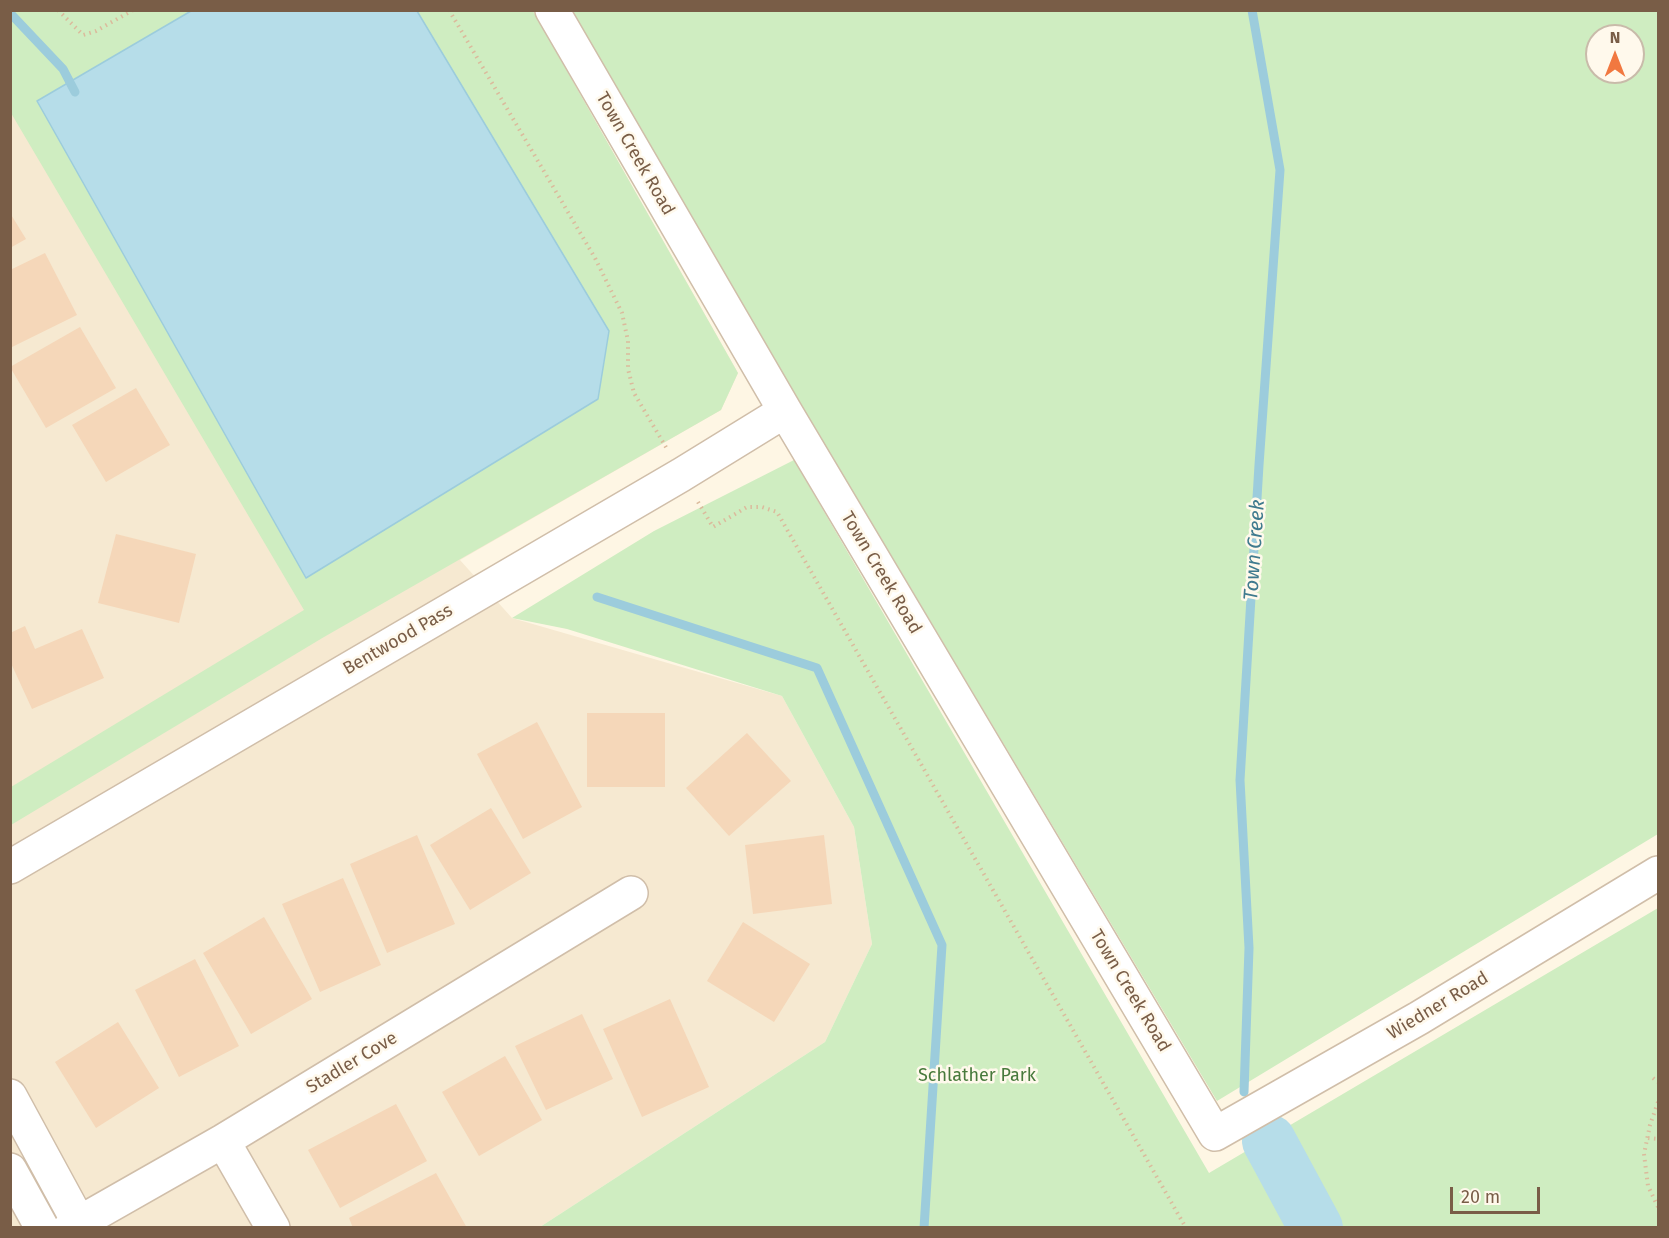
<!DOCTYPE html>
<html>
<head>
<meta charset="utf-8">
<style>
	body { margin:0 }
	#map { position:relative; width:1669px; height:1238px; overflow:hidden; background:#fef6e4; font-family:"Fira Sans",sans-serif }
	canvas { display:block }
	.frame { position:absolute; inset:0; border:12px solid #795d47; pointer-events:none }
	.north { position:absolute; left:1585px; top:24px; width:60px; height:60px; box-sizing:border-box; background:#fff9ec; border:2px solid #c9bbaa; border-radius:50%; rotate:0deg; font-size:16px; font-weight:700; line-height:24px; text-align:center; color:#795d47 }
	.north::after { content:''; display:block; margin:auto; width:21px; height:27px; background:#f17840; clip-path:polygon(50% 0,100% 100%,50% 72%,0 100%) }
	.scale { position:absolute; left:1450px; top:1187px; width:90px; height:27px; box-sizing:border-box; border:3px solid #795d47; border-top:0; padding-left:8px; font-size:18px; line-height:21px; white-space:nowrap; color:#795d47; -webkit-text-stroke:4px #fff9ec; paint-order:stroke }
</style>
</head>
<body>
<div id="map">
<canvas width="1669" height="1238"></canvas>
<div class="frame"></div>
<div class="north">N</div>
<div class="scale">20 m</div>
</div>
<script>
const context = document.querySelector('canvas').getContext('2d');
context.lineJoin = 'round';
function fill(path, color) { context.fillStyle = color; context.fill(path, 'evenodd'); }
const poly = rows => new Path2D(rows.map(r => 'M' + r).join(''));
function stroke(path, color, width, dash) { context.strokeStyle = color; context.lineWidth = width; context.lineCap = dash ? 'butt' : 'round'; context.setLineDash(dash || []); context.stroke(path); }
function label(font, color, halo, rows, align = 'center') {
  context.font = font + ' "Fira Sans",sans-serif'; context.lineWidth = 5; context.setLineDash([]); context.textBaseline = 'middle'; context.strokeStyle = halo; context.fillStyle = color; for (const [text, x, y, turn = 0] of rows) {
    context.save(); context.translate(x, y); context.rotate((+turn || 0) * Math.PI / 180); context.textAlign = isNaN(turn) ? turn : align; if (halo) context.strokeText(text, 0, 0); context.fillText(text, 0, 0); context.restore();
  }
}
fill(poly([
	[10,11,533,11,738,373,721,410,460,560,512,618,782,696,854,827,872,944,825,1042,540,1227,11,1227]
]), '#f6e9d1');
fill(poly([
	[11,11,533,11,738,373,721,410,324,637,11,825,11,787,304,610,11,113],
	[566,11,1658,11,1658,834,1217,1101],
	[1597,36,1633,36,1633,72,1597,72],
	[794,460,1209,1173,1658,908,1658,1227,540,1227,825,1042,872,944,854,827,782,696,567,629,512,618,654,531]
]), '#cfedc1');
const water = poly([
	[191,11,417,11,609,331,598,399,306,578,37,101,191,11]
]);
fill(water, '#b6dde9');
stroke(water, '#9cccdc', 1.5);
stroke(poly([
	[10,13,63,69,75,92],
	[597,597,817,668,942,945,924,1228],
	[1244,1092,1249,948,1240,780,1259,465,1280,170,1252,10]
]), '#9cccdc', 9);
stroke(poly([
	[1269,1141,1316,1228]
]), '#b6dde9', 54);
fill(poly([
	[10,213,26,239,10,248],
	[45,253,77,315,10,348,10,270],
	[80,327,116,388,46,428,10,367],
	[136,388,170,445,106,482,72,425],
	[116,534,196,554,179,623,98,603],
	[25,626,35,649,82,629,104,678,32,709,10,661,10,633],
	[587,713,665,713,665,787,587,787],
	[537,722,582,807,523,839,477,754],
	[747,733,791,781,729,836,686,788],
	[491,808,531,873,470,910,430,845],
	[417,835,455,924,387,953,350,864],
	[824,835,832,904,753,914,745,845],
	[343,878,381,965,320,992,282,904],
	[264,917,312,999,251,1034,203,953],
	[743,922,810,964,774,1022,707,981],
	[195,959,239,1046,179,1077,135,990],
	[670,999,709,1087,642,1117,603,1029],
	[582,1014,613,1079,546,1110,515,1046],
	[118,1022,159,1088,96,1128,55,1062],
	[505,1056,542,1120,479,1156,442,1092],
	[396,1104,427,1161,340,1208,308,1150],
	[436,1173,467,1228,353,1228,349,1218]
]), '#f5d7b9');
const minor = poly([
	[552,10,785,411,1215,1134,1419,1018,1658,873],
	[10,867,681,475,785,411],
	[10,1096,79,1223],
	[223,1141,273,1228],
	[10,1170,42,1228],
	[70,1228,223,1141,631,893]
]);
stroke(minor, '#d0bea9', 36);
stroke(poly([
	[58,10,83,35,96,31,133,10],
	[449,10,595,258,622,313,628,341,628,369,634,393,667,449],
	[698,502,713,527,747,507,762,507,777,512,1186,1228],
	[1653,1078,1658,1082],
	[1658,1102,1650,1125,1644,1154,1648,1186,1658,1207],
	[1648,1138,1658,1139]
]), '#dbba9c', 4, [1.5, 4.5]);
stroke(minor, '#fff', 33);
label('18px', '#795d47', '#fff9ec', [
	["Town Creek Road",635,154,60],
	["Town Creek Road",881,573,59],
	["Bentwood Pass",398,640,-30],
	["Town Creek Road",1130,991,59],
	["Wiedner Road",1438,1006,-31],
	["Stadler Cove",352,1063,-31]
]);
label('18px', '#487a3c', '#fff9ec', [
	["Schlather Park",977,1076]
]);
label('italic 20px', '#3f7a8e', '#fff9ec', [
	["Town Creek",1255,550,-86]
]);
</script>
</body>
</html>
